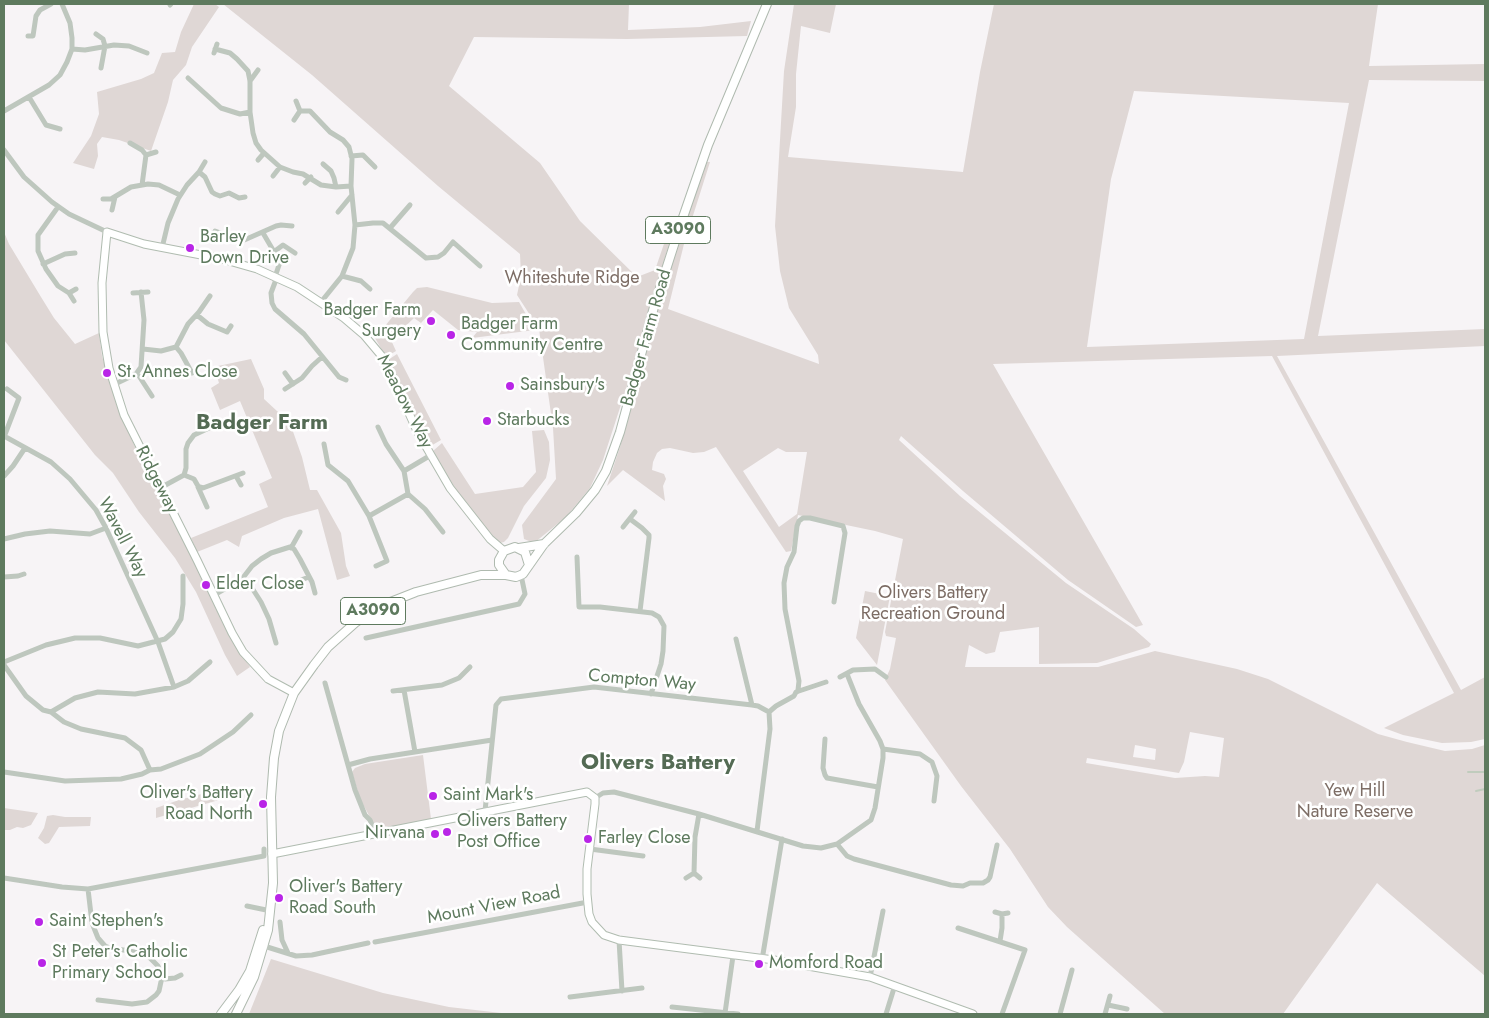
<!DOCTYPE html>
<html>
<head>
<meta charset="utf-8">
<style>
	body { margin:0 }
	#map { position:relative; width:1489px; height:1018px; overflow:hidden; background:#f7f4f6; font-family:Jost,sans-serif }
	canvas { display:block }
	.frame { position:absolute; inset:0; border:5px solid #5e7a5e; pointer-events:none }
</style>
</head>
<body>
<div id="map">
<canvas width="1489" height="1018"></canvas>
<div class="frame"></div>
</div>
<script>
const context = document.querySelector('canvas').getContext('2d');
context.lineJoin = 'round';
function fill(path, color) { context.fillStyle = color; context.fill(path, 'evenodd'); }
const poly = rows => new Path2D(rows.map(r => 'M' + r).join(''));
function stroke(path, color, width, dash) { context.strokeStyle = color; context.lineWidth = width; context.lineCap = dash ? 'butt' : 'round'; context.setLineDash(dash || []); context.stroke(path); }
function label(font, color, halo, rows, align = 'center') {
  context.font = font + ' Jost,sans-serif'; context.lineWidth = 5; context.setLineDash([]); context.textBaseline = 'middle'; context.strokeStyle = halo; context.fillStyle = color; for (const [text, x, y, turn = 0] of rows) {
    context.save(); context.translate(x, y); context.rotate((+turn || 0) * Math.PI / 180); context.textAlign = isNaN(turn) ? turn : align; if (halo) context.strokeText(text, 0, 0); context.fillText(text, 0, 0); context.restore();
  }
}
fill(poly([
	[194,4,215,4,219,7,192,47,186,65,173,80,168,102,151,151,119,140,102,137,97,144,98,156,94,169,73,163,91,136,99,114,97,92,141,79,154,73,162,53,175,52,181,32],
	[223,4,629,4,628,30,700,27,751,21,747,36,627,39,474,37,449,86,540,163,580,221,637,277,655,270,666,238,670,241,628,383,603,460,590,488,566,517,534,543,524,539,522,525,556,479,553,428,539,329,517,295,521,276,520,254,438,186,312,75],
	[794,4,836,4,830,33,801,26,796,74,796,107,788,157,963,172,980,72,994,4,1378,4,1369,66,1485,64,1485,81,1369,80,1318,336,1485,329,1485,346,1277,356,1461,690,1485,677,1485,739,1471,742,1442,743,1403,735,1384,728,1454,693,1272,356,993,364,1143,625,1136,627,1068,580,963,491,901,436,899,440,960,496,1066,583,1134,629,1151,644,1149,647,1097,663,1039,664,1039,627,1000,632,995,652,986,654,969,645,965,667,1098,667,1155,651,1237,669,1268,679,1378,734,1407,742,1445,751,1472,749,1485,745,1485,976,1377,883,1283,1014,1165,1014,1067,927,1048,907,1010,849,961,786,885,680,890,669,896,638,886,636,885,632,903,539,875,531,798,515,791,551,786,552,716,447,704,452,693,453,670,448,662,449,657,453,653,462,652,470,664,474,666,479,663,486,665,501,623,470,607,486,620,447,670,266,707,162,710,162,684,244,668,309,819,364,818,355,789,308,780,271,775,226,784,71],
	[1134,91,1349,103,1304,339,1087,347,1111,179],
	[778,448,786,452,807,452,797,514,779,527,743,471],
	[1190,732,1224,738,1219,777,1205,776,1175,778,1086,763,1087,758,1179,773,1184,762],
	[1135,745,1156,749,1155,760,1133,757],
	[4,232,9,244,41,297,54,318,75,344,99,333,102,356,117,406,136,449,192,556,222,622,250,667,237,676,225,655,196,592,175,558,139,512,113,473,95,455,4,340],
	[427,287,492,303,519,302,535,330,472,338,477,332,458,330,433,310,421,323,414,318,391,340,396,351,386,357,375,338,413,292,417,288],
	[397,354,441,440,429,447,388,360],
	[251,359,264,389,264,399,290,423,302,457,310,490,317,490,341,533,346,566,350,576,337,580,318,509,284,518,242,536,239,547,227,540,197,552,191,538,268,507,259,484,272,478,240,401,220,410,211,388,219,383,215,370,218,366],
	[544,430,549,442,550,460,546,478,524,506,508,538,504,542,500,543,488,534,452,486,433,451,442,443,475,494,523,487,536,472,532,431],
	[865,591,890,596,877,665,856,638],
	[423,755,431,819,377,830,360,799,352,772,355,768,365,764],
	[224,788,226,798,156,818,156,808,179,800],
	[4,808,38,813,31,825,23,828,17,827,10,830,4,830],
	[53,815,65,817,91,817,90,826,59,827,49,843,45,844,38,838,44,828,47,816],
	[271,959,383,993,449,1007,510,1014,249,1014]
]), '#dfd7d5');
stroke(poly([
	[1468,772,1485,772],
	[1476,791,1485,789]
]), '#c0ccbd', 2);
const secondary = poly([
	[294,693,268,679,243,652,232,633,197,560,124,415,109,368,103,332,102,283,107,232,144,244,222,259,257,269,297,287,344,318,364,335,385,360,417,431,450,488,490,539,504,551],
	[272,854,587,792,595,798,595,804,587,869,587,894,589,914,592,922,604,935,619,940,774,960,870,977,973,1014]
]);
const primary = poly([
	[519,548,544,544],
	[529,565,525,552,515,547,504,551,499,560,499,565,506,575,516,577,523,574,544,544,576,513,595,490,606,471,620,432,654,307,680,226,708,145,767,4],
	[221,1014,239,990,250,971,263,930],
	[236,1014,254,977,268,930,273,883,271,797,274,758,279,731,294,693,314,665,328,647,355,623,368,614,388,603,416,592,481,575,506,575]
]);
stroke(secondary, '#b0bcb0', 9);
stroke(primary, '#afbaaf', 10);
stroke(poly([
	[170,5,171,4],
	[96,34,103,39,105,46,101,68],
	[28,36,33,36,36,16,40,10,51,4],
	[72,49,85,50,114,45,129,46,147,53],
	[215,49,230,53,237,59,248,71,250,81,250,112,253,133,256,143,261,150,280,167,293,172,303,174,321,185,336,187,351,186],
	[214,53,217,44],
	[188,78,221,108,240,114,250,112],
	[250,81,258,70],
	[29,97,46,125,60,129],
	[4,111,49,85,60,75,67,62,72,49,72,38,70,23,62,4],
	[300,111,310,111,330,132,343,140,349,147,352,159,351,186,355,225,353,248,342,276,321,302],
	[294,120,300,111,296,101],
	[130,143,142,150,146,155,142,185],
	[4,150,24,177,52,202,69,214,107,232],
	[146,155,156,152],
	[351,156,363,155,375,167],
	[258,160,264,153],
	[323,164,331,171,334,178,336,187],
	[199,172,205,162],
	[273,176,280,167],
	[305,183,311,177],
	[103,199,111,199,131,187,148,184,159,185,180,195],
	[58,207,38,235,38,251,46,269,58,286,69,293,76,289],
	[112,210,115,197],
	[338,212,352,195],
	[355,225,373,223,383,223,426,258,438,257,444,253,453,242,480,266],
	[390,228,410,205],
	[215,231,242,241,276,226,281,225,292,226],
	[263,233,280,262,275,277],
	[162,248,168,223,178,199,187,185,199,172,205,177,212,192,215,194,220,196,229,193,239,198,245,197],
	[275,251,283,245,295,253],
	[43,264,65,254,75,253],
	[342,276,361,281,370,289],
	[277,277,271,293,272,303,275,309,304,334,339,377,346,380],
	[69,293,74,301],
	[133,293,148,292],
	[197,315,208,324,227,332,231,326],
	[176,347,181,353,192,373,196,371],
	[143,349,161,351,176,347,188,324,199,312,210,296],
	[285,373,293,384],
	[136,374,139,376,152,396],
	[113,385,136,374,141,367,144,320,141,292],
	[285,389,302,378,312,366,322,357],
	[378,427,386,444,404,471,408,494,425,509,443,532],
	[4,436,51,462,70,479,96,510,106,528,158,642,174,687],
	[4,437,19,398,7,389],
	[324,444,328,465,348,481,369,516,387,561,376,566],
	[404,471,431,455],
	[184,475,194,479,198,486,203,488,243,473],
	[4,476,13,466,25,448],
	[236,476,241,485],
	[198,487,207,507],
	[160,488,184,475,186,468,186,449,188,443,194,435,222,422],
	[369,516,408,494],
	[630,519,642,528,649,535,649,538,640,611],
	[623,527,635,512],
	[4,539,25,534,50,531,90,534,106,528],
	[291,548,300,532],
	[577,557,579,607,600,607,652,613,659,617,664,626,663,651,661,664,651,694],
	[4,577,18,576,24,574],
	[242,579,252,588,261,602,269,619,276,643],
	[301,580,309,577],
	[214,595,242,579,252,566,261,559,271,553,290,547,294,549,300,559,312,582,315,593],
	[366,638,519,604,525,594,521,575],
	[736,639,752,705],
	[4,662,46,645,75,638,100,638,138,646,165,639,173,632,181,619,183,604,183,576],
	[4,665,26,696,43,710,51,712,64,722,81,729,125,738,141,750,150,770],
	[840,677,853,670,875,669,886,677],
	[325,683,355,790,365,815,370,820,375,833],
	[404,690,415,752],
	[393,691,442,685,459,678,470,667],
	[797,692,798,690,799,681,785,609,784,583,787,567,794,552,797,526,799,521,803,518,810,518,843,526,845,533,834,602],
	[51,712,75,698,98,692,135,694,174,687,188,681,210,662],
	[825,739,823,768,825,775,827,778,878,787],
	[883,749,920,754,932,762,937,776,934,801],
	[348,765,370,759,492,740],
	[4,772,65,781,121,779,142,774,150,770,161,769,200,754,233,732,251,715],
	[595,798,603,793,614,792,699,814,803,846,821,848,837,844,847,856,854,859,951,885,963,886,970,883,983,883,988,880,990,877,997,845],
	[485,811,496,705,501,699,594,687,752,705,758,706,769,712,776,706,794,696,796,692,826,682],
	[757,831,770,729,769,712],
	[837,844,871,820,875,808,883,758,883,749,880,741,859,704,847,674],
	[590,849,643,856],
	[694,873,700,878],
	[4,878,62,887,88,889,264,856,264,849],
	[686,878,694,873,695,837,699,814],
	[88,889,92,923,98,938,105,946,110,948,130,951,148,956,158,966,162,977,159,991,156,995,147,1002,132,1004,98,1000],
	[247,906,271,911],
	[995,912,1002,914,1008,913],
	[280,922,282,940,288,953],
	[958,928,1025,950,1002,1014],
	[619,940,622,991],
	[1000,941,1002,928,1002,914],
	[375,942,588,902],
	[262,947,264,946,296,956,312,955,368,943],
	[762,960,782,839],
	[162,977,165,979,175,978,181,975],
	[870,977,883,911],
	[570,997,642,988],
	[1108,1005,1127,1009],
	[672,1007,738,1014],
	[725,1013,733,956],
	[886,1014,895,985],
	[1060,1014,1072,970],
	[1105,1014,1110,996]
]), '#bec7be', 5);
stroke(secondary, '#fff', 7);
stroke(primary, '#fff', 8);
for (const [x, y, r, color] of [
	[190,248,5,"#b925e7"],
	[431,321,5,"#b925e7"],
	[451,335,5,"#b925e7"],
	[107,373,5,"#b925e7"],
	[510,386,5,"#b925e7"],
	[487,421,5,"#b925e7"],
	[206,585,5,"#b925e7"],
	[433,796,5,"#b925e7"],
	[263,804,5,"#b925e7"],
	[447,832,5,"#b925e7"],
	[435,834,5,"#b925e7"],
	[588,839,5,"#b925e7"],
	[279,898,5,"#b925e7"],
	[39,922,5,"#b925e7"],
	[42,963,5,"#b925e7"],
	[759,964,5,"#b925e7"]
]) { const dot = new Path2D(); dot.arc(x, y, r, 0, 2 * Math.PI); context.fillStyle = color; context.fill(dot); stroke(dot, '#fff', 2); }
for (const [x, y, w] of [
	[678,230,65],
	[373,611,65]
]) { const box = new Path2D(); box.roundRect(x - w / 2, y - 13.5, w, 27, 4); context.fillStyle = '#fff'; context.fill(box); stroke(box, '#5e7a5e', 1); }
label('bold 16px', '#5e7a5e', null, [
	["A3090",678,230],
	["A3090",373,611]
]);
label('18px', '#5e7a5e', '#fff', [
	["Barley",200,238],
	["Down Drive",200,259],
	["Badger Farm",421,311,"right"],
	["Surgery",421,332,"right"],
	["Badger Farm",461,325],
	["Community Centre",461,346],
	["St. Annes Close",117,373],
	["Sainsbury's",520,386],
	["Starbucks",497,421],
	["Elder Close",216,585],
	["Oliver's Battery",253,794,"right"],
	["Road North",253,815,"right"],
	["Saint Mark's",443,796],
	["Olivers Battery",457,822],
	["Post Office",457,843],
	["Nirvana",425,834,"right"],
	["Farley Close",598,839],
	["Oliver's Battery",289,888],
	["Road South",289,909],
	["Saint Stephen's",49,922],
	["St Peter's Catholic",52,953],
	["Primary School",52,974],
	["Momford Road",769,964]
], 'left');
label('18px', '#7d6d65', '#fff', [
	["Whiteshute Ridge",572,279],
	["Olivers Battery",933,594],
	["Recreation Ground",933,615],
	["Yew Hill",1355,792],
	["Nature Reserve",1355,813]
]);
label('18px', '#5e7a5e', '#fff', [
	["Badger Farm Road",647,338,-74],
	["Meadow Way",404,402,63],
	["Ridgeway",156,480,63],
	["Wavell Way",122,538,63],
	["Compton Way",642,681,5],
	["Mount View Road",494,906,-11]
]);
label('bold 22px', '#546b54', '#fff', [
	["Badger Farm",262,424],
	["Olivers Battery",658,764]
]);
</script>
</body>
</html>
